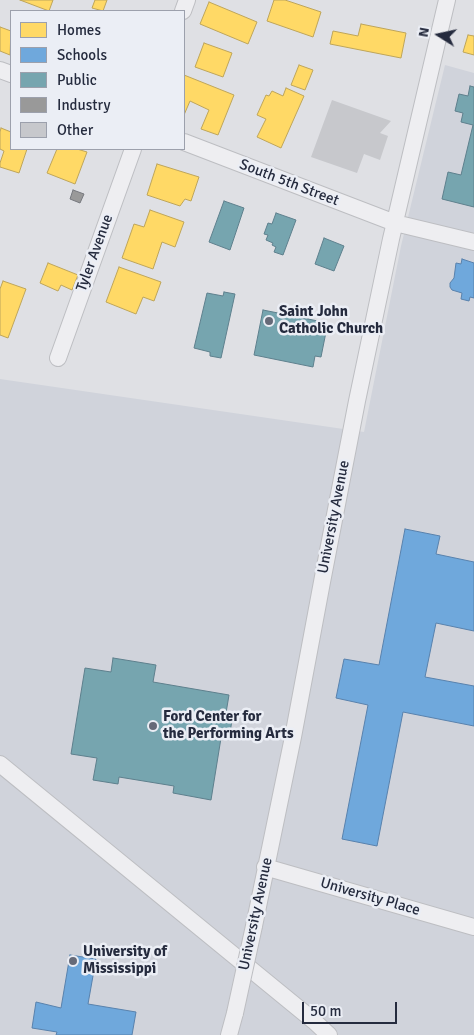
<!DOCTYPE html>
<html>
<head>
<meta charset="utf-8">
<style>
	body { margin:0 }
	#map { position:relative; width:474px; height:1035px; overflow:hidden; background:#dfe0e4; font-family:Signika,sans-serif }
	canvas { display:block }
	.legend { position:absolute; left:10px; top:10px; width:175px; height:140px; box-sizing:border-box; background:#ebeef5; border:1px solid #9ca0ac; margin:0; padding:6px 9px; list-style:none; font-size:15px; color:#252b3e }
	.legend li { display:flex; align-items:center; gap:10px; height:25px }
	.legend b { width:25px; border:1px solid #9ca0ac }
	.north { position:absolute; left:414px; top:10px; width:50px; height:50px; -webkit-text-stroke:4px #ebeef5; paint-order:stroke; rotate:280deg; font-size:14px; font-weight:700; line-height:20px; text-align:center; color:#252b3e }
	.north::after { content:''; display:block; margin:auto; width:18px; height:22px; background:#252b3e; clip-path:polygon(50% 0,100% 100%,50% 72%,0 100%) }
	.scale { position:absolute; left:302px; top:1002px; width:95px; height:22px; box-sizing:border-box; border:2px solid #252b3e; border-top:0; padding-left:6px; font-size:15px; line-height:18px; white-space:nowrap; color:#252b3e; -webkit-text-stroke:4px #ebeef5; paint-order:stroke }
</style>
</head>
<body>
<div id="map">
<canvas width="474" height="1035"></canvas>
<ul class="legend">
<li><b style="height:14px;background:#ffd966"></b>Homes</li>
<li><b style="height:14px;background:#6fa8dc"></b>Schools</li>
<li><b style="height:14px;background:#76a5af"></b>Public</li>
<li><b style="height:14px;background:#999"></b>Industry</li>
<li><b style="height:14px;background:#c7c8cc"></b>Other</li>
</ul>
<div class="north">N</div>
<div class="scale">50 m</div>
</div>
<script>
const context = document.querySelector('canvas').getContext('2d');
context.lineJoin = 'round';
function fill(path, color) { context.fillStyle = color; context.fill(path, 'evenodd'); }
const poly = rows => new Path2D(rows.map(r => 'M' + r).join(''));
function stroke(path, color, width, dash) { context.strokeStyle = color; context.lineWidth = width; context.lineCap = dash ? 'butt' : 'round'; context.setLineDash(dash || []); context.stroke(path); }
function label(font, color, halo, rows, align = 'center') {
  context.font = font + ' Signika,sans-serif'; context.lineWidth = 5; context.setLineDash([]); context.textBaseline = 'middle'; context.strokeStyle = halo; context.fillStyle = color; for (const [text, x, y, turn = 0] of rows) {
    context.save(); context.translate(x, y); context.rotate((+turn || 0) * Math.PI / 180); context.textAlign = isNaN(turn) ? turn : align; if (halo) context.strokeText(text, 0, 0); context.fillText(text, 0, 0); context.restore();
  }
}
fill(poly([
	[445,65,474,73,474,1035,0,1035,0,379,364,432,401,246]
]), '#d0d3db');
const homes = poly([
	[20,0,53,0,49,11,20,0],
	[95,0,107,0,103,11,92,8,95,0],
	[274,0,285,0,321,12,313,37,267,21,274,0],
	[209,2,257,22,248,44,200,24,209,2],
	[361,24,406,33,401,58,330,44,333,31,358,36,361,24],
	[0,27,11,31,10,55,0,51,0,27],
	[468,35,474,36,474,55,463,52,468,35],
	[204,43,232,53,223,77,195,67,204,43],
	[299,65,313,70,305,90,291,85,299,65],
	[184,75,234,95,218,135,201,129,209,110,190,101,184,115,184,75],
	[286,88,304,96,281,148,257,137,266,119,257,115,266,95,269,96,272,91,283,96,286,88],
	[1,128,11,132,11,149,27,149,19,173,0,167,0,163,4,151,0,149,0,132,1,128],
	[57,149,77,149,87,152,75,184,47,173,57,149],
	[157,164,199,177,191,201,185,199,180,206,147,195,157,164],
	[150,210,184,222,175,247,162,242,153,269,122,258,134,224,144,227,150,210],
	[48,263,78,275,72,290,61,285,58,291,40,283,48,263],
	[119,267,161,282,154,301,143,297,136,314,106,302,119,267],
	[3,281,26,289,8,338,0,335,0,289,3,281]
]);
fill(homes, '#ffd966');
stroke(homes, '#bea55a', 1);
const schools = poly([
	[462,259,474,263,474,298,470,297,469,301,461,299,462,293,452,290,450,287,450,283,454,278,456,263,461,264,462,259],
	[405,529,440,536,436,554,474,562,474,631,436,623,425,677,474,686,474,726,403,712,377,846,342,839,368,705,336,698,344,659,379,665,405,529],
	[70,955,96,959,88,1004,136,1012,132,1035,56,1035,57,1032,32,1028,36,1002,61,1008,70,955]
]);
fill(schools, '#6fa8dc');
stroke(schools, '#5982ad', 1);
const public = poly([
	[470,86,474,87,474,207,442,199,448,172,461,175,473,125,461,122,463,113,455,111,459,94,468,96,470,86],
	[224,201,244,208,230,250,209,242,224,201],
	[276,213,296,220,283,255,274,252,276,247,272,245,273,243,266,240,268,235,264,234,268,223,272,224,276,213],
	[324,238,344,246,334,271,315,264,324,238],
	[224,292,235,294,221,358,210,356,210,352,194,348,207,293,223,296,224,292],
	[263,310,323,322,321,331,326,332,321,357,315,356,313,367,254,355,263,310],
	[113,658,156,665,153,682,229,695,226,713,233,714,229,739,221,738,211,800,173,793,174,786,119,777,118,784,93,780,97,758,71,754,85,668,111,672,113,658]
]);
fill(public, '#76a5af');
stroke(public, '#5e808d', 1);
const industry = poly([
	[73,190,84,194,80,203,70,199,73,190]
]);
fill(industry, '#999');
stroke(industry, '#76787e', 1);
fill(poly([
	[332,100,391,121,380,133,388,136,380,160,364,154,357,173,311,157]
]), '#c7c8cc');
const minor = poly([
	[183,11,187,0],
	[0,70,11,74],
	[184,142,395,223,474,242],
	[58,358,133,149],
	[0,764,314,1021,329,1035],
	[265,867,474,927],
	[254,926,293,737,322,582,357,401,391,239,447,0],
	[229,1035,235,1013]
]);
stroke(minor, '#bdbec2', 18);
stroke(minor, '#eeeef1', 16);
const minorBridge = poly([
	[235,1013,254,926]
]);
stroke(minorBridge, '#bdbec2', 18, []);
stroke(minorBridge, '#eeeef1', 16);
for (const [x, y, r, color] of [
	[269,321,5,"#666a78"],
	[153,726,5,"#666a78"],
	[73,961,5,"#666a78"]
]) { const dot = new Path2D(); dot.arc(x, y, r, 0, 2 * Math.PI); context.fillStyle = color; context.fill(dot); stroke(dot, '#ebeef5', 2); }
label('15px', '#252b3e', '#ebeef5', [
	["South 5th Street",289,183,21],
	["Tyler Avenue",95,253,-70],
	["University Avenue",334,517,-79],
	["University Place",370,897,16],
	["University Avenue",256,914,-78]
]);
label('bold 15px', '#252b3e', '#ebeef5', [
	["Saint John",279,312],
	["Catholic Church",279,329],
	["Ford Center for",163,717],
	["the Performing Arts",163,734],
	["University of",83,952],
	["Mississippi",83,969]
], 'left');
</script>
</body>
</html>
